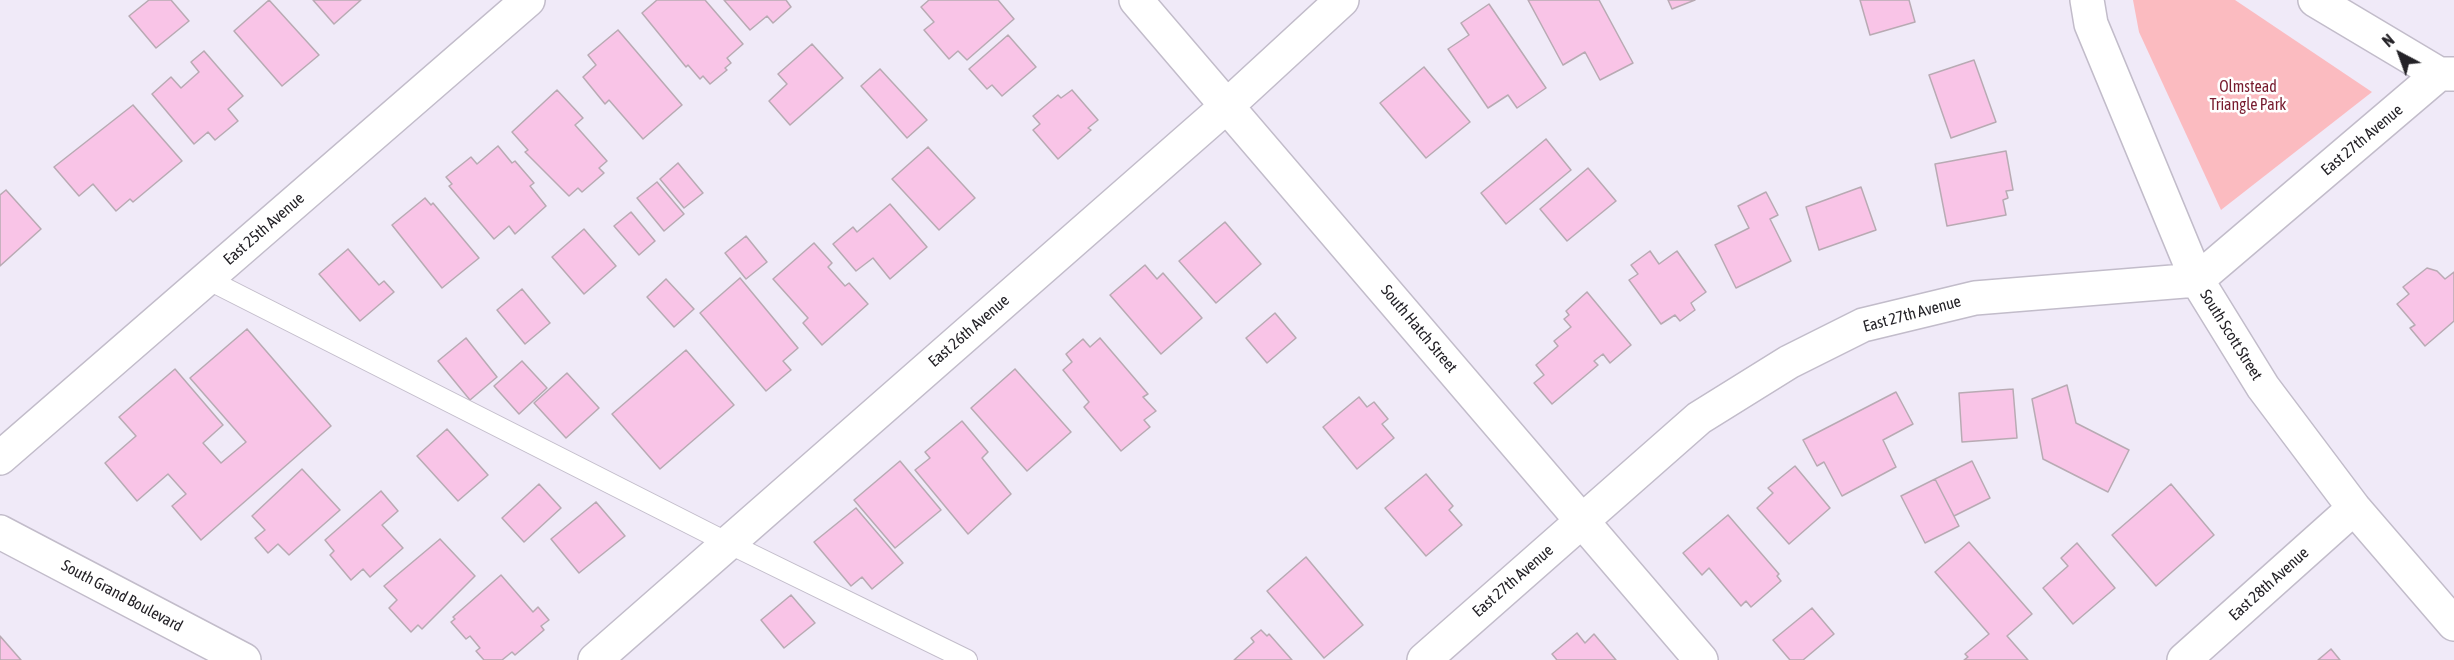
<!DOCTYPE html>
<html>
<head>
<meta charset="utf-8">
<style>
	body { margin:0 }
	#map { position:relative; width:2454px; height:660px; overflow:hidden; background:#f0eaf8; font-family:"Asap Condensed",sans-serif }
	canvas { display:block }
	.north { position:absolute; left:2370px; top:24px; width:60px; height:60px; -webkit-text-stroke:4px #fff; paint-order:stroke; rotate:319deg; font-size:16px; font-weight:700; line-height:24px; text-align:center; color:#242227 }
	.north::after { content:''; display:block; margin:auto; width:21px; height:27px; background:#242227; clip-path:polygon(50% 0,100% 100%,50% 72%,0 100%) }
</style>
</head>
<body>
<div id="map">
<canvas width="2454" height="660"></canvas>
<div class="north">N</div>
</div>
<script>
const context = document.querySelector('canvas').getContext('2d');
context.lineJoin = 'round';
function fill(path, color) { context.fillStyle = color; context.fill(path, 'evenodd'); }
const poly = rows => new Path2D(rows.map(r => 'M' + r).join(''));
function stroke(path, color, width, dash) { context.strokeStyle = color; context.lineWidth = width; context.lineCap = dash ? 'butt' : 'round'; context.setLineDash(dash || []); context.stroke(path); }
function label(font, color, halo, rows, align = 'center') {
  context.font = font + ' "Asap Condensed",sans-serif'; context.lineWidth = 5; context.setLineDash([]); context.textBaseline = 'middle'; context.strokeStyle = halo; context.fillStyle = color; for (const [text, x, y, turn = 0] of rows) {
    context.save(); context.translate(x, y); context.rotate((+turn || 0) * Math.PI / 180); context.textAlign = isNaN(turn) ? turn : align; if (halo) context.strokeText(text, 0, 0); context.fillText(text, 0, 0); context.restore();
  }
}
fill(poly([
	[2133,0,2235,0,2372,92,2221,210,2139,32]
]), '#fbbbc0');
const building = poly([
	[149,0,171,0,189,21,156,48,129,16,149,0],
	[269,0,319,55,282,86,234,31,269,0],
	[313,0,361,0,334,24,313,0],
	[657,0,705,0,743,44,727,58,731,63,725,68,727,70,710,84,703,76,700,79,688,65,686,67,642,13,657,0],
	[724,0,786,0,791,7,773,23,767,16,750,30,724,0],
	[929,0,998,0,1014,19,967,60,958,51,949,59,924,30,934,22,921,7,929,0],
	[1528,0,1599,0,1633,63,1600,80,1585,52,1563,65,1528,0],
	[1668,0,1695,0,1672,9,1668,0],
	[1860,0,1909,0,1915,22,1870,35,1860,0],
	[1489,4,1546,88,1517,108,1508,95,1488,108,1448,49,1469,35,1461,23,1489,4],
	[618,30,682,105,643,139,609,100,605,104,583,77,596,65,588,55,618,30],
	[1008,35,1036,67,1002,96,992,85,987,89,969,69,1008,35],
	[812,44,843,78,790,125,769,101,787,84,778,74,812,44],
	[204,51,243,96,228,109,238,121,215,140,208,132,194,144,152,94,171,77,181,88,199,72,191,62,204,51],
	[1974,60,1996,122,1951,138,1929,75,1974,60],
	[1424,67,1470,122,1426,158,1380,103,1424,67],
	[880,69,927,120,907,138,861,86,880,69],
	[557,90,583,118,575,125,607,161,599,168,604,173,582,192,578,188,569,196,525,152,528,150,512,132,557,90],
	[1072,90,1098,120,1088,128,1091,130,1058,159,1033,130,1040,124,1033,116,1058,95,1061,98,1072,90],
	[133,105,182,161,133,202,130,199,116,211,93,184,79,196,54,167,133,105],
	[1546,139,1571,170,1506,224,1481,193,1546,139],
	[498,146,512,163,515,161,534,183,530,186,546,206,515,234,509,226,494,239,449,186,452,184,446,177,471,157,477,164,498,146],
	[928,147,975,198,939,230,892,179,928,147],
	[2006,151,2013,190,2006,191,2008,198,2003,200,2006,215,1947,226,1935,164,2006,151],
	[678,163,703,193,684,208,660,179,678,163],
	[1588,168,1616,201,1567,241,1540,209,1588,168],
	[657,182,684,214,664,231,637,198,657,182],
	[1861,187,1876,230,1819,250,1806,207,1861,187],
	[6,190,41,229,0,266,0,195,6,190],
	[1766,192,1778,215,1770,219,1791,261,1736,288,1715,245,1749,228,1738,206,1766,192],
	[425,198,431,205,433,203,479,258,442,288,392,225,425,198],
	[890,204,927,247,890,279,873,258,856,271,833,244,853,227,857,232,890,204],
	[631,212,655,241,639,255,614,226,631,212],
	[1225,222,1261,264,1216,303,1179,261,1225,222],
	[584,229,616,266,584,294,552,257,584,229],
	[746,236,767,262,746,279,725,253,746,236],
	[814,243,832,263,828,267,845,286,849,283,868,304,822,345,803,323,808,318,773,279,814,243],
	[348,249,379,285,384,281,394,292,360,321,319,274,348,249],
	[1650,251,1659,264,1677,251,1706,292,1691,303,1695,310,1680,321,1675,315,1661,324,1629,280,1638,274,1631,265,1650,251],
	[1145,265,1157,279,1163,273,1202,318,1161,354,1110,295,1145,265],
	[2427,268,2437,271,2445,279,2454,272,2454,321,2425,346,2410,328,2415,325,2397,304,2409,294,2403,287,2427,268],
	[740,278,798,348,783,361,791,370,766,391,700,313,740,278],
	[666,279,694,309,674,327,647,297,666,279],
	[522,289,550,323,525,344,497,310,522,289],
	[1587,292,1631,345,1610,363,1603,354,1594,361,1598,365,1552,404,1534,383,1544,375,1536,365,1558,346,1554,341,1571,327,1564,319,1569,315,1566,311,1587,292],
	[1275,313,1296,338,1267,363,1246,338,1275,313],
	[247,329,331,426,201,540,172,506,186,494,168,474,137,501,105,463,136,436,119,417,175,369,223,425,203,443,221,463,246,442,190,378,247,329],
	[466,338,497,377,470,400,438,361,466,338],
	[1100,338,1148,394,1143,397,1156,411,1144,420,1150,427,1121,451,1084,407,1089,402,1063,370,1072,362,1066,354,1083,339,1090,347,1100,338],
	[686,350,734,405,660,469,612,414,686,350],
	[522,361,547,388,519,414,494,386,522,361],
	[1015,369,1071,432,1027,471,971,408,1015,369],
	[567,373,599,408,566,438,534,403,567,373],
	[2067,385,2076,423,2129,450,2108,492,2043,459,2032,399,2067,385],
	[2013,389,2017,438,1962,442,1959,393,2013,389],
	[1896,392,1913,424,1883,440,1896,467,1842,496,1824,462,1817,466,1803,440,1896,392],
	[1359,397,1367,407,1374,402,1388,419,1382,424,1394,438,1357,469,1323,427,1359,397],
	[962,421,988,452,982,458,1011,494,968,534,915,470,930,458,925,452,962,421],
	[447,429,488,475,458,501,417,456,447,429],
	[900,461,941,510,895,548,854,500,900,461],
	[1972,461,1990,498,1954,516,1935,479,1972,461],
	[1795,466,1830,508,1789,544,1757,508,1773,493,1768,488,1795,466],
	[302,469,340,510,289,555,278,544,268,553,255,538,265,530,252,516,302,469],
	[1426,474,1453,506,1449,510,1462,525,1426,556,1385,508,1426,474],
	[1935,479,1959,526,1925,543,1901,496,1935,479],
	[539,484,561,508,524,542,502,518,539,484],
	[2171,484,2214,535,2156,586,2112,535,2171,484],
	[381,491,398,511,382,525,403,548,370,577,363,569,351,580,330,555,334,551,325,540,381,491],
	[596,502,625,536,579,573,551,539,596,502],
	[856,508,903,563,872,589,862,577,851,586,814,542,856,508],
	[1728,515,1779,574,1777,576,1781,581,1751,607,1746,601,1741,606,1709,568,1702,575,1683,553,1728,515],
	[440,539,475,576,422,629,418,625,411,632,389,608,397,600,384,586,440,539],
	[1969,542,2032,614,2007,636,2028,660,1964,660,1968,657,1965,654,1989,634,1935,572,1969,542],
	[2077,543,2115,588,2073,624,2043,588,2068,566,2061,558,2077,543],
	[1306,557,1363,625,1324,658,1267,591,1306,557],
	[501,575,533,612,538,607,549,620,541,626,544,630,515,655,512,652,502,660,484,660,476,651,480,648,470,636,466,639,451,622,455,619,453,617,501,575],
	[791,595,815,623,784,648,761,620,791,595],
	[1812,608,1834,634,1803,660,1790,660,1773,640,1812,608],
	[1261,630,1267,636,1269,634,1292,660,1234,660,1254,642,1251,638,1261,630],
	[1577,633,1585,643,1594,634,1616,660,1557,660,1552,654,1577,633],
	[0,636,21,660,0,660,0,636],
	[2331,649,2340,660,2318,660,2331,649]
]);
fill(building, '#f9c4e7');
stroke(building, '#b8aab3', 1.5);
const lane = poly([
	[207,279,728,543,967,660]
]);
const street = poly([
	[1136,0,1701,660],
	[2087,0,2091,24,2197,280,2263,387,2354,508,2454,624],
	[2315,0,2439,74,2454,74],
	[0,458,528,0],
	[595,660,1228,105,1342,0],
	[1424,660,1699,418,1789,362,1863,325,1975,298,2197,280,2439,74],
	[2184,660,2354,508]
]);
const secondary = poly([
	[0,532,244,660]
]);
stroke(lane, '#c2bcca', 22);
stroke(street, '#c2bcca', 36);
stroke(secondary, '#c2bcca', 36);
stroke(lane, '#fff', 20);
stroke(street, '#fff', 33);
stroke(secondary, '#fff', 33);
label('16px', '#771b2e', '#fff', [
	["Olmstead",2248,87],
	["Triangle Park",2248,105]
]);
label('16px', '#242227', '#fff', [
	["East 27th Avenue",2362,140,-40],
	["East 25th Avenue",264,229,-41],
	["East 27th Avenue",1912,314,-15],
	["South Hatch Street",1419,329,50],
	["East 26th Avenue",969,331,-41],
	["South Scott Street",2231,335,58],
	["East 27th Avenue",1513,581,-41],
	["East 28th Avenue",2269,584,-42],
	["South Grand Boulevard",122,596,28]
]);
</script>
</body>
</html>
